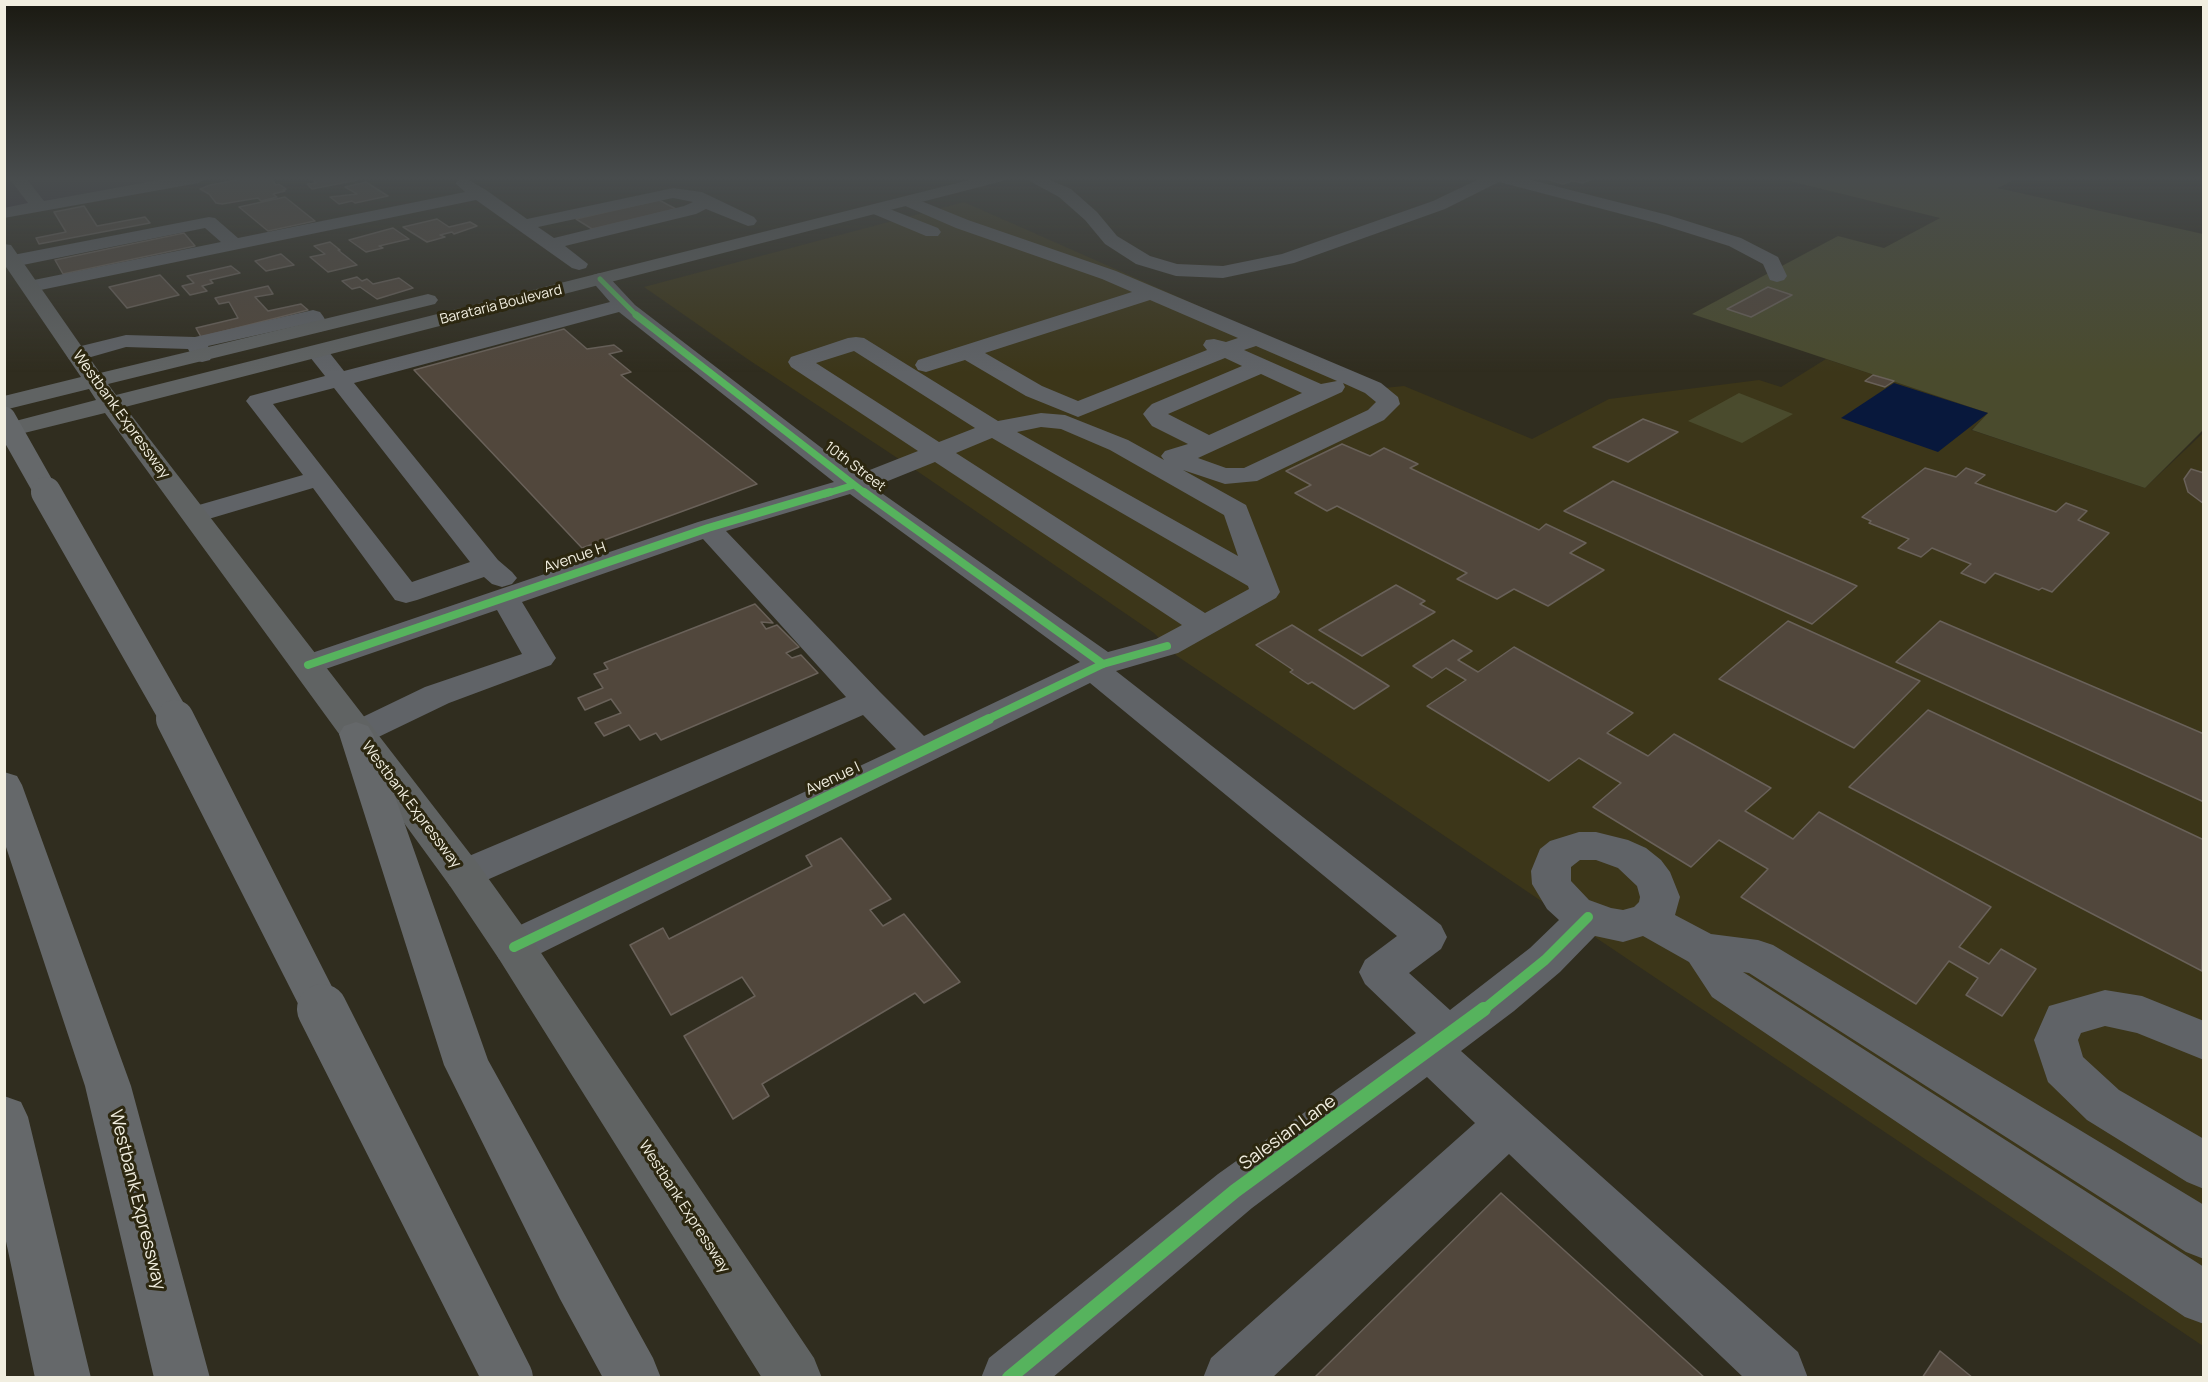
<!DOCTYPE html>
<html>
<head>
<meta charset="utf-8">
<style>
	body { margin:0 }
	#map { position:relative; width:2208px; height:1382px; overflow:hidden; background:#302d1f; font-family:Manrope,sans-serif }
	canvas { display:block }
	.frame { position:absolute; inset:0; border:6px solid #f1eee0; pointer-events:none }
</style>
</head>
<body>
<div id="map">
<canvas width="2208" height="1382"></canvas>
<div class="frame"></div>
</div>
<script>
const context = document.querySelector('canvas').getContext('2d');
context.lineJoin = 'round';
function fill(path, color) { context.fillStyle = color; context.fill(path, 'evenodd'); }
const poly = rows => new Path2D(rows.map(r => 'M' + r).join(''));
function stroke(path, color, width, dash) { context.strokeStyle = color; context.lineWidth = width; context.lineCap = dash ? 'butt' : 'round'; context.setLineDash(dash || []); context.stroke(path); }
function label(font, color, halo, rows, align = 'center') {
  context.font = font + ' Manrope,sans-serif'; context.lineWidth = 6; context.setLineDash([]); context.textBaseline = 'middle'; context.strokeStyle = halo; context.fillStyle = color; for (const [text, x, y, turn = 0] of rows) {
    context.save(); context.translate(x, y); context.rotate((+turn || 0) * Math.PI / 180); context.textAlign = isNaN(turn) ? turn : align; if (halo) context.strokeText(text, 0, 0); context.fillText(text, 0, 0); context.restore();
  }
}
fill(poly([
	[5,178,185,178,6,209]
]), '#3a3340');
fill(poly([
	[964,202,1384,388,1404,386,1532,439,1609,399,1759,380,1781,387,1826,359,1989,413,1971,430,2145,488,2203,433,2203,1346,1177,656,1154,633,917,471,749,360,644,287]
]), '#3c3619');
fill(poly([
	[1777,178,2053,178,2045,181,2014,180,1998,188,2203,234,2203,430,2145,488,1972,430,1988,413,1692,314,1838,236,1884,248,1940,218],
	[1739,393,1793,414,1742,443,1688,421]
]), '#4a4b2d');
fill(poly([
	[1894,383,1988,413,1938,452,1841,418]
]), '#08183c');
const building = poly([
	[247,178,271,178,276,185,279,184,286,189,283,190,285,191,273,194,277,197,261,201,258,198,222,204,216,203,209,194,200,189,210,185,247,178],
	[311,178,356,178,358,180,312,189,307,184,316,183,311,178],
	[1542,178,1596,178,1582,183,1573,181,1563,184,1542,178],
	[366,182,388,196,355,203,352,201,339,204,330,197,357,194,345,187,366,182],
	[285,197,315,221,268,231,239,207,285,197],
	[659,200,676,209,592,229,576,219,659,200],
	[84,206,97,226,145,217,150,223,39,244,36,238,66,232,54,212,84,206],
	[437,219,449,227,470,222,477,226,454,234,452,232,440,235,445,237,427,242,403,227,437,219],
	[393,228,409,239,379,246,383,248,366,252,349,240,393,228],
	[184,233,195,246,63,274,55,260,184,233],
	[330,242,340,250,338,250,357,265,328,272,310,257,325,254,314,246,330,242],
	[281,254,294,265,266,271,255,261,281,254],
	[231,266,240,273,210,280,213,283,202,286,207,291,190,295,182,286,194,283,187,276,231,266],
	[160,275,179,295,127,308,109,287,160,275],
	[357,277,362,281,367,279,373,284,399,278,413,288,377,299,360,287,352,289,342,281,357,277],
	[268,286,273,294,255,297,268,311,301,304,308,310,201,337,196,328,238,318,229,302,219,304,215,298,268,286],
	[1768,287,1792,295,1751,317,1727,309,1768,287],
	[564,329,587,349,614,345,622,351,609,354,631,372,621,375,757,484,582,548,414,370,564,329],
	[1873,375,1894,381,1885,387,1865,381,1873,375],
	[1643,419,1678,432,1628,462,1593,447,1643,419],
	[1342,444,1370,456,1384,448,1418,464,1410,468,1539,530,1546,524,1586,543,1570,553,1604,570,1548,606,1514,589,1497,599,1457,579,1467,573,1337,506,1327,511,1295,493,1311,485,1286,471,1342,444],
	[1925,468,1956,477,1966,468,1985,475,1975,483,2056,512,2066,503,2087,511,2078,520,2109,533,2052,592,2042,588,2039,590,1995,573,1985,583,1961,573,1971,564,1932,548,1921,557,1898,548,1909,539,1869,523,1871,521,1862,517,1925,468],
	[2191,469,2204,473,2204,504,2188,492,2184,479,2191,469],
	[1613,481,1857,586,1812,624,1564,511,1613,481],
	[1396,585,1425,601,1420,604,1435,612,1362,656,1319,630,1396,585],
	[755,604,773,623,761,622,766,629,777,625,799,647,786,653,792,658,801,655,818,673,661,740,656,733,640,740,629,725,604,736,595,723,621,713,611,699,585,710,578,698,603,688,594,674,608,669,604,663,755,604],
	[1788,621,1920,681,1854,748,1719,679,1788,621],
	[1940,621,2204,734,2204,802,1896,662,1940,621],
	[1292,625,1389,686,1354,709,1312,682,1308,684,1290,672,1293,670,1256,645,1292,625],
	[1453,640,1472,651,1458,660,1478,672,1514,647,1633,713,1607,733,1648,756,1674,734,1771,788,1745,811,1793,839,1819,812,1991,907,1959,947,1989,964,2001,949,2036,969,2002,1016,1966,995,1978,978,1949,961,1916,1004,1741,897,1768,869,1719,840,1691,867,1593,807,1621,783,1579,758,1549,781,1427,706,1466,680,1446,668,1432,678,1413,666,1453,640],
	[1928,710,2204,840,2202,971,1849,787,1928,710],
	[841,838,891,899,870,910,883,926,904,914,960,982,924,1003,915,993,762,1084,769,1096,733,1119,684,1036,755,996,742,977,671,1015,630,945,663,928,669,939,812,866,806,856,841,838],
	[1501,1193,1705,1378,1314,1378,1501,1193],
	[1940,1351,1973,1378,1922,1378,1940,1351]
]);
fill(building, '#51473c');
stroke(building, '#696159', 1.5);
fill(poly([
	[9,178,26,178,44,201,170,178,207,178,199,183,4,218,4,208,28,203,9,178],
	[462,178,469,180,486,190,527,219,673,188,702,192,754,217,757,221,754,225,748,226,706,209,696,214,565,246,588,264,586,268,579,270,572,268,476,200,31,292,24,290,21,286,24,282,221,242,205,228,13,267,4,262,6,257,13,255,209,217,215,218,238,238,465,192,455,183,462,178],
	[673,198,693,202,684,206,554,238,538,227,673,198],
	[1024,178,1046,178,1071,189,1097,212,1117,236,1150,256,1177,264,1223,266,1282,254,1433,201,1481,178,1524,178,1668,215,1741,238,1778,257,1787,276,1784,280,1777,282,1770,280,1763,264,1729,246,1656,223,1499,182,1445,209,1294,263,1223,278,1176,276,1136,264,1105,244,1085,220,1059,197,1024,178],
	[909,196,968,220,1116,271,1381,383,1398,397,1400,404,1384,420,1257,481,1225,484,1183,470,1246,505,1280,592,1276,598,1178,653,1116,671,1441,925,1447,937,1441,949,1409,973,1450,1010,1530,948,1559,920,1547,909,1532,884,1531,871,1540,849,1550,841,1579,832,1596,832,1628,840,1646,848,1661,860,1670,872,1680,897,1675,915,1711,934,1758,940,1773,945,2204,1205,2204,1259,2186,1252,1749,973,1743,972,2204,1267,2204,1324,2185,1317,1712,997,1689,962,1643,936,1623,942,1595,936,1560,972,1514,1011,1461,1051,1798,1352,1808,1378,1744,1378,1509,1154,1272,1378,1203,1378,1211,1358,1475,1123,1427,1077,1252,1208,1052,1378,981,1378,989,1358,1218,1174,1416,1033,1365,984,1359,972,1365,960,1397,936,1090,683,529,959,514,964,499,959,493,947,499,935,896,749,863,715,464,890,450,886,444,875,450,864,846,697,703,539,522,602,556,658,551,665,449,703,368,742,356,746,344,742,339,734,344,726,425,687,522,654,497,610,308,675,297,672,292,665,297,658,698,522,834,482,619,312,354,383,498,560,512,572,517,578,512,584,502,587,492,584,484,577,417,600,406,603,395,600,313,488,195,523,185,521,181,515,185,509,303,475,246,401,250,396,325,376,306,352,309,347,317,345,325,347,344,371,610,302,590,279,593,275,600,273,607,275,635,305,857,475,918,451,791,367,788,362,791,357,848,338,856,337,864,338,998,421,1041,413,1065,415,1128,440,1164,460,1161,456,1165,451,1188,444,1152,426,1143,414,1147,409,1152,404,1242,366,1225,358,1078,417,1026,396,965,360,926,372,918,370,915,365,918,360,1132,292,1102,279,956,228,903,205,901,201,909,196],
	[1150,300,1238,338,1226,342,1214,339,1206,340,1203,345,1207,350,1078,401,1042,386,985,353,1150,300],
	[1256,346,1337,381,1321,384,1244,350,1256,346],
	[854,351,975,428,939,442,816,363,854,351],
	[1261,374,1302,393,1209,435,1168,414,1261,374],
	[1343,383,1365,393,1376,402,1368,410,1244,468,1226,468,1198,458,1342,392,1345,387,1343,383],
	[334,388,470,562,412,582,273,404,334,388],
	[1041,427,1061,429,1110,450,1224,515,1238,556,1017,432,1041,427],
	[992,438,1248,586,1249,589,1205,613,956,453,992,438],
	[935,462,1182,625,1156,639,1108,652,873,487,935,462],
	[850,494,1080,662,924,736,880,692,726,531,850,494],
	[1580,860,1596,860,1618,868,1637,886,1640,897,1639,902,1634,907,1623,910,1611,908,1589,900,1571,881,1571,867,1580,860],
	[877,204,938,228,941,232,938,236,926,236,871,213,868,209,871,205,877,204],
	[313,310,320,312,323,316,329,326,326,330,319,332,312,330,307,324,208,346,213,355,210,360,202,362,194,360,188,349,126,347,77,361,69,359,66,354,69,349,126,335,195,337,313,310],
	[2105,990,2142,996,2204,1021,2204,1060,2137,1033,2105,1026,2081,1033,2078,1040,2083,1057,2119,1090,2204,1139,2204,1189,2187,1182,2087,1120,2048,1082,2034,1040,2049,1006,2105,990]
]), '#606367');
fill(poly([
	[977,178,1005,178,1003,181,125,407,478,864,529,935,814,1358,822,1378,762,1378,499,959,450,886,105,413,4,438,4,424,96,400,89,389,4,410,4,396,81,377,4,264,4,244,11,245,100,373,428,294,435,296,438,300,435,304,108,384,116,395,977,178]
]), '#606363');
fill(poly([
	[356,722,368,726,373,734,488,1060,653,1358,661,1378,603,1378,560,1299,444,1065,339,734,344,726,356,722],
	[4,772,17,776,22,785,131,1086,210,1378,154,1378,85,1086,4,841,4,772],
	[4,1096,21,1102,28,1117,91,1378,35,1378,4,1232,4,1096]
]), '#65686a');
stroke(poly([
	[4,418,47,494]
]), '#65686a', 23);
stroke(poly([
	[46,492,176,720]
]), '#65686a', 30);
stroke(poly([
	[175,719,323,1011]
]), '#65686a', 38);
stroke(poly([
	[322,1009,508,1378]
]), '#65686a', 50);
stroke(poly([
	[600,279,638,317]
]), '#56b35d', 5);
stroke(poly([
	[636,315,866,494],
	[825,494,854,485]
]), '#56b35d', 7);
stroke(poly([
	[864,492,1103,664],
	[308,665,708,528,830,492],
	[986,720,1103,664,1167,646]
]), '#56b35d', 8);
stroke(poly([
	[514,947,989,719],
	[1482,1011,1545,960,1588,917]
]), '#56b35d', 10);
stroke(poly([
	[1009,1378,1235,1191,1484,1009]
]), '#56b35d', 14);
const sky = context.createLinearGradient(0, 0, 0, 372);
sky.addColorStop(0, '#1a1911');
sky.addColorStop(0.48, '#484c4d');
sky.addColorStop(1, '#484c4d00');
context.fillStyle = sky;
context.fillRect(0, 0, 2208, 372);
label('14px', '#f1eee0', '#2c2710', [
	["Barataria Boulevard",501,305,-14],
	["10th Street",855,467,37]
]);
label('15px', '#f1eee0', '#2c2710', [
	["Westbank Expressway",121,415,54],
	["Avenue H",575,558,-19],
	["Avenue I",833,779,-25],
	["Westbank Expressway",411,805,53],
	["Westbank Expressway",684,1207,57]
]);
label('18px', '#f1eee0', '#2c2710', [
	["Salesian Lane",1288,1133,-36],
	["Westbank Expressway",137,1200,76]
]);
</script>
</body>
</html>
